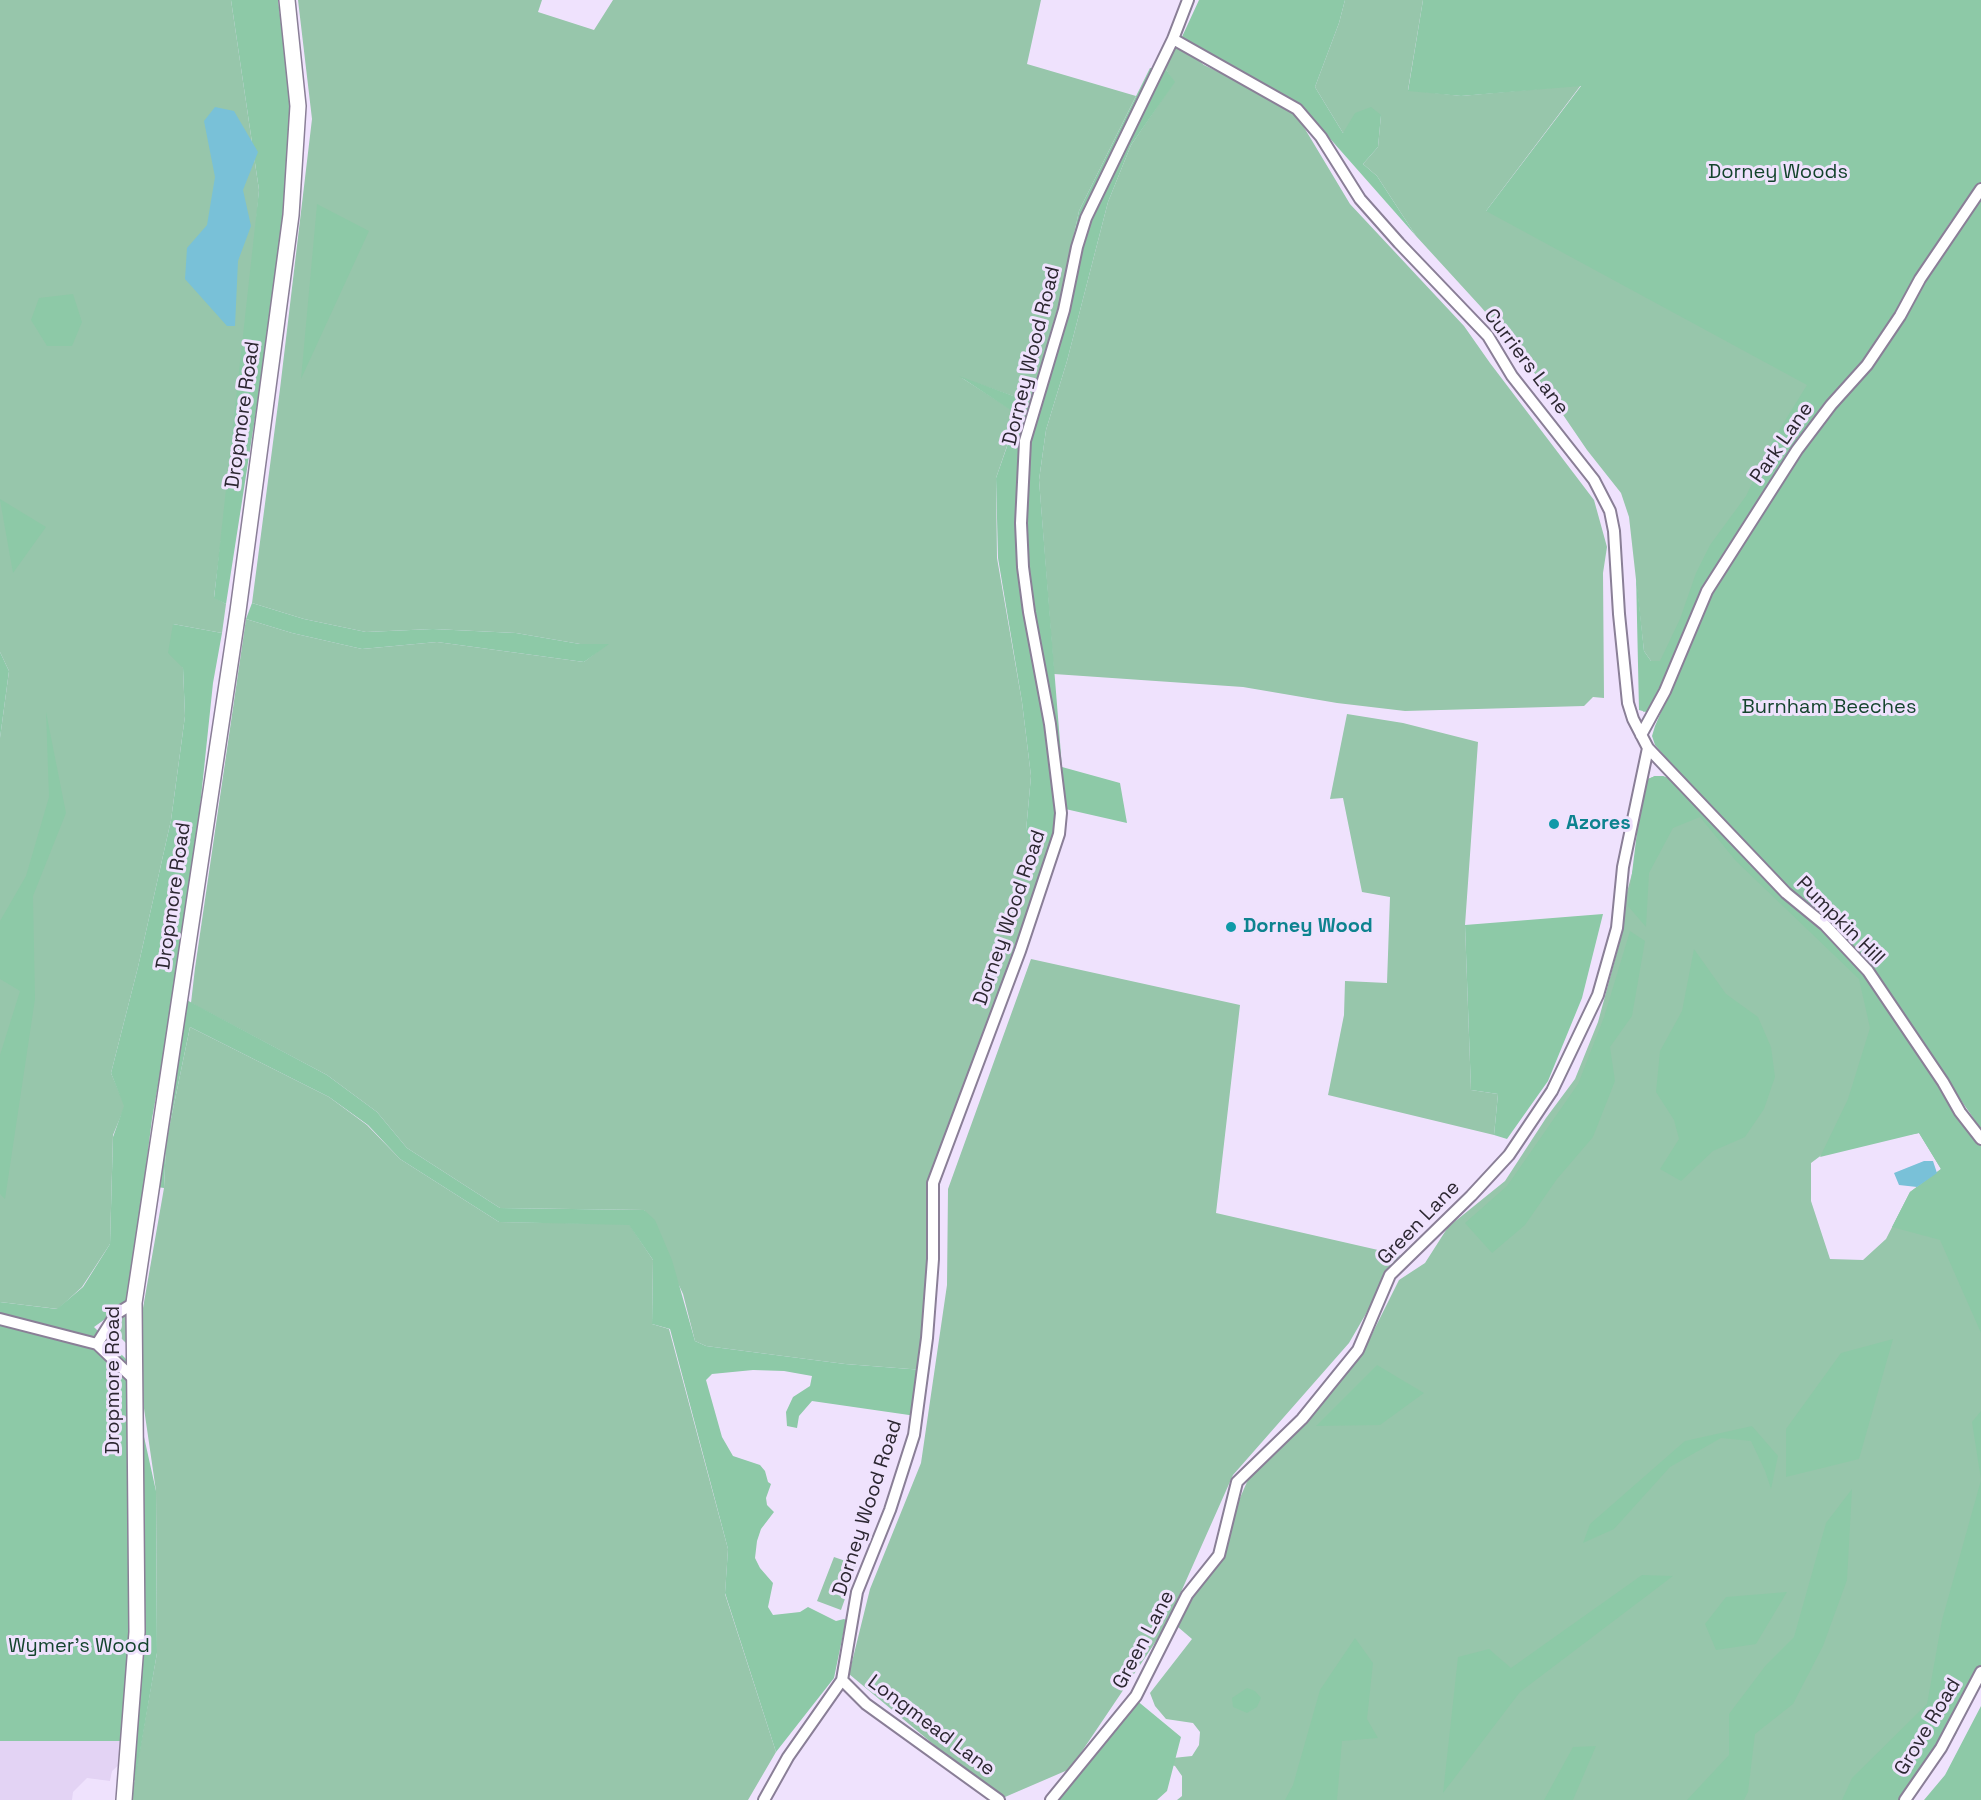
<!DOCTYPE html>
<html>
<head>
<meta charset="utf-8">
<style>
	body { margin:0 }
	canvas { display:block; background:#efe2fd }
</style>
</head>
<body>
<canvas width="1981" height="1800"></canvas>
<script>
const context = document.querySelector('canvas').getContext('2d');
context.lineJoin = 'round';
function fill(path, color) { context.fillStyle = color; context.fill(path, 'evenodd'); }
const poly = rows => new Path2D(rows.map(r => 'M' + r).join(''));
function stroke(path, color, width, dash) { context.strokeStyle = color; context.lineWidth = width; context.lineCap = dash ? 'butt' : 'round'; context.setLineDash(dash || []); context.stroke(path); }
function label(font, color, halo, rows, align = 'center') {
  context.font = font + ' "Space Grotesk",sans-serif'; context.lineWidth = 6; context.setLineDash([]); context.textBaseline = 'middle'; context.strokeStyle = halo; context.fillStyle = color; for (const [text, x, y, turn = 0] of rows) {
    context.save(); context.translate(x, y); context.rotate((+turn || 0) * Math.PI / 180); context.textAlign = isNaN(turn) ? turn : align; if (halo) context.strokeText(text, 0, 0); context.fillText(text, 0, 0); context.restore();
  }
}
fill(poly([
	[0,1741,121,1741,120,1764,112,1771,110,1781,87,1778,73,1792,72,1800,0,1800]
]), '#e3d3f4');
fill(poly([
	[0,0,231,0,259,190,246,339,214,597,226,604,222,633,173,624,183,668,185,716,171,820,138,967,111,1073,125,1106,113,1135,110,1244,82,1287,58,1309,0,1302,0,738,9,671,0,652],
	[298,0,542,0,538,12,594,30,613,0,1041,0,1027,64,1136,96,1079,211,1059,304,1030,402,962,378,1018,414,996,478,997,558,1022,702,1031,776,1026,831,1054,841,933,1183,923,1370,845,1364,706,1346,695,1341,683,1294,644,1210,500,1208,407,1148,377,1112,327,1075,191,1003,195,968,246,619,292,633,362,649,437,642,584,662,607,644,580,644,516,633,433,629,366,632,304,619,252,603,280,389,312,119],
	[1345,0,1423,0,1408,90,1461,96,1581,85,1486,211,1981,184,1950,222,1876,343,1802,438,1753,509,1715,571,1683,635,1653,709,1643,712,1659,661,1651,661,1644,651,1629,517,1621,493,1587,450,1525,359,1481,307,1416,236,1377,176,1363,164,1378,147,1381,115,1343,133,1315,87,1339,23],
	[1177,43,1204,65,1258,91,1296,114,1350,204,1464,326,1490,363,1594,500,1607,547,1603,573,1604,698,1593,697,1584,706,1405,711,1337,703,1243,687,1054,674,1039,480,1046,430,1067,361,1108,202,1131,145,1174,82,1165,68],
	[1347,714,1403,723,1478,742,1465,925,1471,1090,1498,1094,1494,1135,1328,1095,1344,1015,1345,981,1387,983,1390,897,1362,892,1343,798,1330,799],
	[1655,776,1663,776,1870,980,1981,1146,1981,1670,1971,1686,1956,1734,1935,1768,1909,1800,1177,1800,1182,1796,1182,1776,1175,1766,1154,1760,1192,1756,1199,1745,1200,1732,1193,1723,1166,1719,1155,1706,1150,1693,1192,1639,1178,1627,1193,1596,1224,1557,1236,1507,1250,1475,1325,1401,1362,1354,1399,1280,1425,1263,1448,1227,1505,1181,1546,1118,1575,1079,1598,1022,1623,930,1623,907,1634,866,1642,791,1648,779],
	[1919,1133,1941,1169,1910,1192,1886,1239,1863,1260,1830,1259,1811,1201,1811,1163,1831,1148],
	[1031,959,1240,1005,1216,1213,1400,1255,1349,1343,1233,1475,1165,1628,1070,1769,1005,1797,951,1759,849,1674,870,1589,921,1463,947,1285,948,1189],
	[190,1027,329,1097,367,1125,400,1159,499,1222,629,1224,653,1260,652,1324,669,1329,728,1549,725,1594,776,1752,748,1800,131,1800,157,1653,156,1491,140,1381,143,1308,164,1188,166,1143],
	[127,1314,129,1341,126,1343,113,1330,116,1322],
	[834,1557,857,1565,841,1610,817,1601]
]), '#97c6ab');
fill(poly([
	[231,0,278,0,293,116,278,270,226,604,214,598,259,190],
	[1199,0,1345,0,1339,23,1315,87,1343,133,1355,113,1371,107,1381,115,1378,147,1363,164,1377,176,1416,236,1303,108,1181,39],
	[1423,0,1981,0,1981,184,1950,222,1876,343,1802,438,1753,509,1715,571,1683,635,1653,709,1650,713,1639,710,1636,574,1644,651,1651,661,1660,661,1680,619,1696,573,1710,545,1746,496,1773,440,1807,385,1486,211,1581,86,1461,96,1408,91],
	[1150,68,1165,68,1175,82,1131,145,1108,202,1067,361,1046,430,1039,480,1062,767,1120,783,1127,823,1061,808,1054,841,1032,844,1026,831,1031,776,1022,702,998,558,996,478,1018,415,959,376,1030,402,1059,304,1079,211],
	[1981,200,1981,1129,1865,963,1826,921,1761,864,1695,792,1655,745,1652,736,1655,726,1706,607,1728,564,1768,500,1817,429,1862,377],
	[317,204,369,231,301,379],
	[73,294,82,322,72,346,47,346,31,320,39,298],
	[0,499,46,527,13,573,0,500],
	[252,603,304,619,366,632,433,629,516,633,580,644,609,644,584,662,437,642,362,649,292,633,246,619],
	[173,624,222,633,213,683,198,826,181,957,152,1119,129,1302,94,1327,127,1360,156,1491,157,1653,135,1781,120,1764,121,1741,0,1741,0,1302,57,1309,83,1287,110,1244,113,1137,124,1106,111,1073,138,967,171,820,185,716,183,668,168,653],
	[0,652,9,671,0,738],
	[46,712,66,813,33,896,35,999,5,1199,0,1194,0,1055,20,991,0,979,0,921,26,876,49,797],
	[1655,776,1663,776,1672,779,1870,980,1981,1146,1981,1333,1940,1240,1892,1227,1910,1192,1941,1169,1919,1133,1820,1157,1848,1099,1870,1028,1859,979,1736,861,1700,817,1673,828,1649,873,1646,927,1628,906,1642,791,1648,779],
	[1603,914,1582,998,1548,1081,1507,1139,1494,1135,1498,1094,1471,1090,1465,925],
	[1630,931,1645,941,1632,1016,1610,1047,1615,1081,1593,1137,1557,1179,1525,1225,1492,1253,1465,1223,1507,1186,1578,1084,1604,1017],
	[1694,949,1726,994,1758,1017,1771,1047,1775,1077,1764,1109,1745,1137,1713,1151,1681,1181,1660,1169,1679,1139,1674,1120,1656,1092,1660,1051,1682,1011],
	[181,997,327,1075,377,1112,407,1148,500,1208,644,1210,655,1220,672,1260,695,1341,706,1346,845,1364,923,1370,916,1416,812,1401,799,1416,797,1428,787,1426,786,1412,793,1397,810,1386,812,1376,784,1371,753,1370,712,1374,706,1380,722,1437,733,1456,760,1465,765,1471,768,1482,771,1484,766,1498,767,1505,774,1512,761,1529,757,1541,755,1558,760,1568,773,1583,768,1607,773,1615,800,1612,808,1607,836,1621,844,1619,846,1620,834,1678,776,1752,725,1593,728,1549,670,1329,652,1324,653,1260,629,1225,499,1222,400,1159,368,1125,329,1097,190,1027,166,1143,164,1188,157,1187],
	[1893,1339,1859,1459,1786,1477,1786,1429,1841,1353],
	[1377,1365,1424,1393,1380,1425,1316,1426],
	[1981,1411,1981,1670,1971,1686,1956,1734,1935,1768,1909,1800,1842,1800,1852,1778,1927,1704,1942,1620,1981,1480,1972,1422],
	[1752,1426,1778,1456,1771,1489,1765,1471,1751,1441,1721,1438,1670,1467,1614,1529,1583,1543,1590,1524,1685,1441],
	[1852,1489,1847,1580,1823,1646,1793,1704,1755,1734,1748,1792,1744,1800,1687,1800,1729,1755,1729,1714,1766,1665,1794,1637,1826,1523],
	[1642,1575,1673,1576,1520,1692,1443,1793,1458,1657,1489,1649,1511,1668],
	[1787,1592,1756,1644,1716,1650,1705,1624,1726,1597],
	[1355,1638,1373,1663,1367,1719,1378,1738,1342,1741,1337,1800,1285,1800,1293,1785,1320,1690],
	[1247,1688,1255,1691,1261,1698,1257,1707,1247,1713,1233,1707,1232,1698],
	[1135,1699,1181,1737,1167,1791,1157,1800,1059,1800],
	[1981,1706,1981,1800,1924,1800,1945,1775],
	[1596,1746,1573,1800,1544,1800,1573,1747]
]), '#8dc9a7');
fill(poly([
	[215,107,234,111,258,152,243,190,251,226,238,261,235,326,227,326,185,279,187,248,207,225,215,177,204,121],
	[1924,1161,1933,1161,1937,1173,1917,1187,1899,1185,1894,1173]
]), '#79c1d8');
const street = poly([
	[1173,39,1297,109,1321,137,1360,199,1399,243,1488,336,1512,376,1594,480,1610,511,1614,531,1619,614,1628,703,1633,719,1648,748,1786,893,1825,925,1868,971,1943,1082,1960,1112,1981,1139],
	[1641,735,1665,691,1707,591,1797,450,1831,405,1867,365,1900,316,1920,279,1981,189],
	[0,1319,97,1344,116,1314,134,1303],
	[97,1344,136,1381],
	[842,1680,866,1704,999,1800],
	[764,1800,788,1757,842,1680,857,1592,890,1510,914,1435,927,1338,933,1259,933,1183,1020,951,1059,834,1061,813,1050,724,1029,612,1023,567,1021,523,1025,441,1064,310,1077,247,1086,218,1173,39,1188,0],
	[1051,1800,1136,1696,1187,1595,1219,1555,1237,1482,1302,1419,1358,1350,1390,1275,1471,1196,1509,1155,1552,1091,1598,995,1617,928,1623,867,1648,748],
	[1905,1800,1941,1748,1981,1672]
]);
const secondary = poly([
	[124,1800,137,1632,134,1303,238,611,291,215,298,106,287,0]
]);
stroke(street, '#8a7f97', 14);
stroke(secondary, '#8a7f97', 18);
stroke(street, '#fff', 10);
stroke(secondary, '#fff', 15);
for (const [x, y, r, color] of [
	[1554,824,6,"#0f9aa8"],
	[1231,927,6,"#0f9aa8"]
]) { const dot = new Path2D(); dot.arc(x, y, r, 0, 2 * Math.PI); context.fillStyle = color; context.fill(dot); stroke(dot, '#efe2fd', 2); }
label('20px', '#14442d', '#efe2fd', [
	["Dorney Woods",1778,173],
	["Burnham Beeches",1829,708],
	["Wymer's Wood",79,1647]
]);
label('20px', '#2c2731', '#efe2fd', [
	["Dorney Wood Road",1032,356,-76],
	["Curriers Lane",1526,362,53],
	["Dropmore Road",243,415,-82],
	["Park Lane",1782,443,-55],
	["Dropmore Road",174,896,-82],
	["Dorney Wood Road",1010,918,-71],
	["Pumpkin Hill",1840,921,45],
	["Green Lane",1419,1223,-46],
	["Dropmore Road",114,1380,-90],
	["Dorney Wood Road",868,1508,-72],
	["Green Lane",1144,1640,-62],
	["Longmead Lane",931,1726,37],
	["Grove Road",1928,1727,-59]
]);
label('bold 20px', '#0d838f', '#efe2fd', [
	["Azores",1566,824],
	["Dorney Wood",1243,927]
], 'left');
</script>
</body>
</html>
